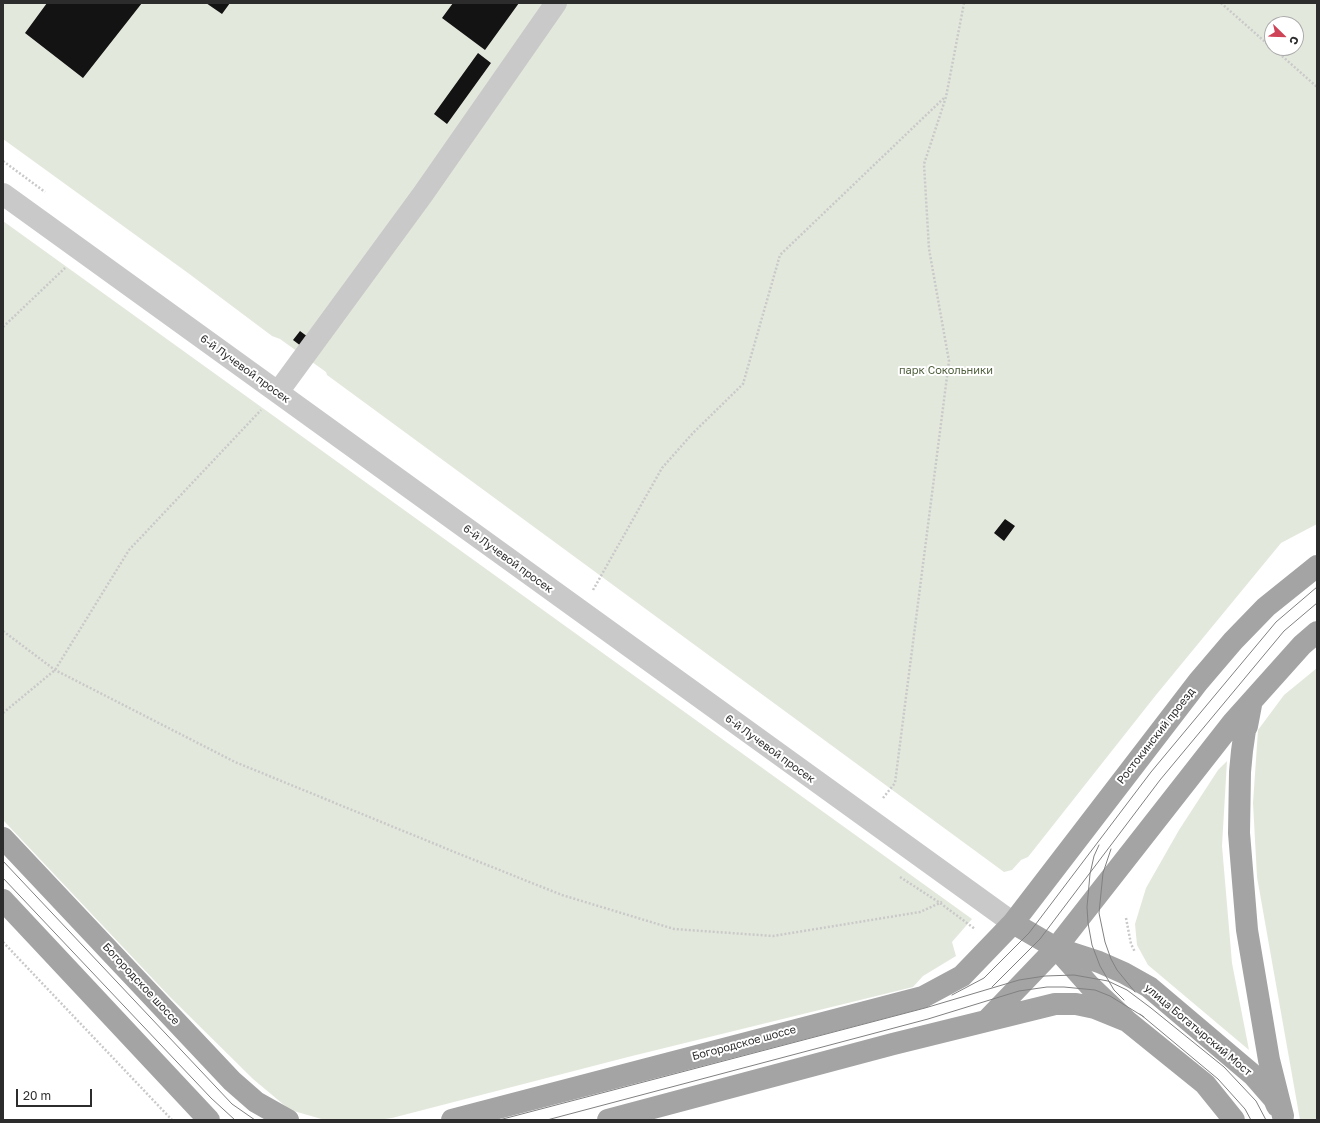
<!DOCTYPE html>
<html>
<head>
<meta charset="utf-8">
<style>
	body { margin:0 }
	#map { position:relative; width:1320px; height:1123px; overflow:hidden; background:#fff; font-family:"Golos Text",sans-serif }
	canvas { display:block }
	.frame { position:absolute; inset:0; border:4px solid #2c2c2c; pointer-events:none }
	.north { position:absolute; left:1264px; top:16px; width:40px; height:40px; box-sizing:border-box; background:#fff; border:1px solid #ababab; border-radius:50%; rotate:113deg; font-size:11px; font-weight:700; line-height:16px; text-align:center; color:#2c2c2c }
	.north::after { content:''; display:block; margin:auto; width:14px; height:18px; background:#cf4356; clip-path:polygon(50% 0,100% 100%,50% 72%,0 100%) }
	.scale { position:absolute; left:16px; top:1089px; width:76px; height:18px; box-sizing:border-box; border:2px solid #2c2c2c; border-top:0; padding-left:5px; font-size:12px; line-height:14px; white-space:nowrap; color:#2c2c2c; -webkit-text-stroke:3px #fff; paint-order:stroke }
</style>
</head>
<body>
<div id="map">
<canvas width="1320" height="1123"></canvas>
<div class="frame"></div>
<div class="north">С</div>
<div class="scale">20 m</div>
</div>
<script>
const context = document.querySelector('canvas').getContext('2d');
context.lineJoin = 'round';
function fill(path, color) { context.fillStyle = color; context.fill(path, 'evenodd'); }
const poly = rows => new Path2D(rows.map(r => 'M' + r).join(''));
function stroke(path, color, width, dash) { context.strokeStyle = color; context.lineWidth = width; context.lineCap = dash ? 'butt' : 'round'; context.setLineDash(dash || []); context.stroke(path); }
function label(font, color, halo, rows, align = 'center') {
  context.font = font + ' "Golos Text",sans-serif'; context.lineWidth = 4; context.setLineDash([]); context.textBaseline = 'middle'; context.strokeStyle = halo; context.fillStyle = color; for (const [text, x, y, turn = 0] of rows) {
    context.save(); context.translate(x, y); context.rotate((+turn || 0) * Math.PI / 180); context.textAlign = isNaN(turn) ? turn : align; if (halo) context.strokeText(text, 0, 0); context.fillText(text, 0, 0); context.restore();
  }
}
fill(poly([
	[3,3,1317,3,1317,524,1281,543,1156,695,1028,857,1021,860,1012,870,1004,872,327,375,326,372,280,339,272,336,188,273,3,139],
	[1272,24,1296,24,1296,48,1272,48],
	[3,221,972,919,952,942,956,956,923,976,913,987,628,1057,392,1118,378,1120,325,1120,290,1110,253,1079,170,997,3,820],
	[1317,668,1317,1120,1300,1120,1257,877,1253,803,1258,730,1284,695],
	[1227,761,1222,846,1232,963,1249,1050,1148,965,1137,945,1135,924,1146,888,1179,830,1218,770]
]), '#e3e8dc');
fill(poly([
	[47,3,142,3,83,78,25,33],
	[206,3,230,3,222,14],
	[453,3,519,3,485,50,442,18],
	[478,53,491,63,447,124,434,114],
	[300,331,308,337,301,346,293,340],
	[1005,519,1015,526,1004,541,994,533]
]), '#131313');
stroke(poly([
	[1221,3,1272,48],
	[1273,48,1317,87],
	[3,161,45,192],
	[3,327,65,268],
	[593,590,662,468,693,433,743,384,780,255,945,97],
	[3,631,55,670,235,762,457,853,562,895,674,929,773,936,920,912,942,902],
	[3,713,55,670,129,550,261,410],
	[883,798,895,783,949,361,929,249,924,164,946,97,964,3],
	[900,877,940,903,975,929],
	[1126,918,1131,944,1135,952],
	[3,942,172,1120]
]), '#c9c9c9', 2.5, [2, 2]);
stroke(poly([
	[3,194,1013,923],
	[278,392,423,194,556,3]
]), '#c9c9c9', 22);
stroke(poly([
	[1251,705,1247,726,1245,730,1242,751,1240,772,1239,833,1247,930,1269,1060,1283,1116],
	[3,838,232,1081,256,1102,288,1120],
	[3,900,209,1120],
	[1013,923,1056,948,1099,962,1124,973,1149,987,1253,1075,1274,1099,1277,1106],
	[1057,949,1090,986,1127,1021,1205,1084,1234,1120],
	[987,1020,1056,948,1233,722,1302,645,1317,632],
	[452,1120,923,997,962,976,1013,923,1198,682,1233,641,1266,607,1317,566],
	[608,1120,893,1044,1055,1004,1076,1004,1095,1008,1127,1021]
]), '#a4a4a4', 22);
stroke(poly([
	[1099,845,1094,856,1090,874,1087,907,1088,923,1092,945,1100,966,1114,990,1124,1000],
	[1111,849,1103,873,1099,913,1105,942,1111,959,1117,970,1135,992],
	[3,861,232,1104,255,1120],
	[3,878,211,1098,235,1120],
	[992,987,1040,939,1160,780,1284,631,1317,603],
	[952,995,984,978,1029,933,1151,772,1276,622,1317,587],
	[1140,1014,1218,1079,1245,1109,1251,1120],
	[499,1120,925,1008,1019,980,1045,976,1074,975,1108,981,1127,990,1151,1008,1224,1067,1256,1101,1266,1120],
	[547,1120,928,1019,1019,991,1047,987,1064,987,1095,990,1110,996,1144,1017]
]), '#818181', 1);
label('11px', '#2c2c2c', '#fff', [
	["6-й Лучевой просек",245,369,36],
	["6-й Лучевой просек",508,559,36],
	["Ростокинский проезд",1156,736,-52],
	["6-й Лучевой просек",770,749,36],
	["Богородское шоссе",141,984,47],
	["улица Богатырский Мост",1198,1030,40],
	["Богородское шоссе",744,1043,-15]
]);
label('11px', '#526240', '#fff', [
	["парк Сокольники",946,371]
]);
</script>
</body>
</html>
